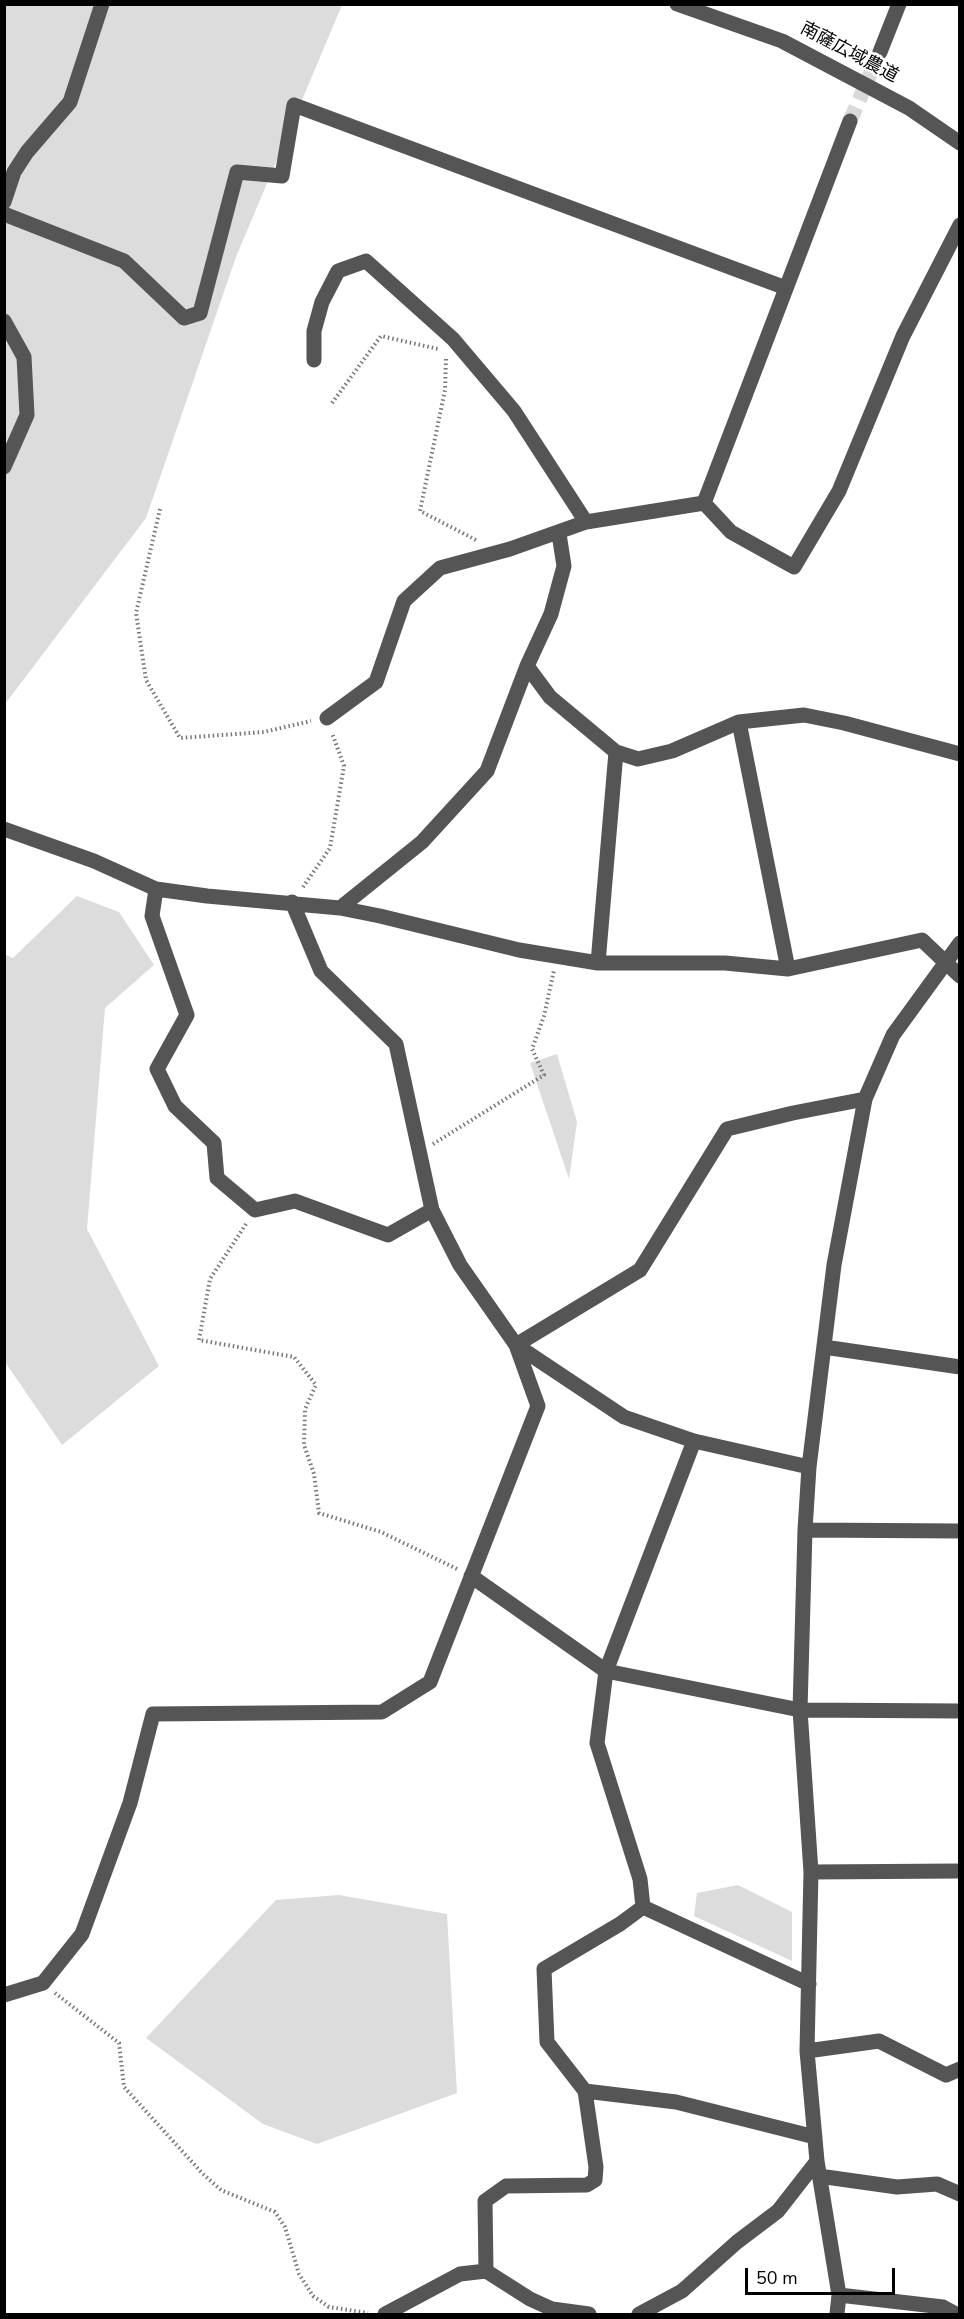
<!DOCTYPE html>
<html>
<head>
<meta charset="utf-8">
<style>
	body { margin:0 }
	#map { position:relative; width:964px; height:2319px; overflow:hidden; background:#fff; font-family:"Nunito Sans",sans-serif }
	canvas { display:block }
	.frame { position:absolute; inset:0; border:6px solid #000; pointer-events:none }
	.scale { position:absolute; left:745px; top:2268px; width:150px; height:27px; box-sizing:border-box; border:3px solid #000; border-top:0; padding-left:8px; font-size:18px; line-height:21px; white-space:nowrap; color:#000; -webkit-text-stroke:4px #fff; paint-order:stroke }
</style>
</head>
<body>
<div id="map">
<canvas width="964" height="2319"></canvas>
<div class="frame"></div>
<div class="scale">50 m</div>
</div>
<script>
const context = document.querySelector('canvas').getContext('2d');
context.lineJoin = 'round';
function fill(path, color) { context.fillStyle = color; context.fill(path, 'evenodd'); }
const poly = rows => new Path2D(rows.map(r => 'M' + r).join(''));
function stroke(path, color, width, dash) { context.strokeStyle = color; context.lineWidth = width; context.lineCap = dash ? 'butt' : 'round'; context.setLineDash(dash || []); context.stroke(path); }
function label(font, color, halo, rows, align = 'center') {
  context.font = font + ' "Nunito Sans","Noto Sans JP",sans-serif'; context.lineWidth = 5; context.setLineDash([]); context.textBaseline = 'middle'; context.strokeStyle = halo; context.fillStyle = color; for (const [text, x, y, turn = 0] of rows) {
    context.save(); context.translate(x, y); context.rotate((+turn || 0) * Math.PI / 180); context.textAlign = isNaN(turn) ? turn : align; if (halo) context.strokeText(text, 0, 0); context.fillText(text, 0, 0); context.restore();
  }
}
fill(poly([
	[5,5,342,5,236,257,146,518,5,704],
	[77,896,119,912,154,965,105,1008,87,1229,159,1366,62,1445,5,1362,4,954,13,958],
	[557,1054,577,1122,569,1179,530,1063],
	[738,1885,792,1912,792,1961,694,1916,697,1893],
	[339,1895,447,1914,457,2093,317,2144,263,2124,146,2038,276,1900]
]), '#dcdcdc');
stroke(poly([
	[850,121,880,52]
]), '#d9d9d9', 15, [15, 8]);
stroke(poly([
	[446,359,445,390,420,511,478,541],
	[332,403,381,336,438,349],
	[160,509,136,613,146,680,180,738,264,732,311,721],
	[303,887,330,848,344,766,332,733],
	[433,1144,544,1075,532,1049,544,1016,554,970],
	[246,1224,210,1279,199,1340,294,1357,316,1385,305,1409,304,1445,314,1474,319,1513,381,1532,457,1569],
	[55,1993,119,2043,124,2087,202,2173,221,2190,275,2212,285,2227,299,2274,313,2296,329,2307,368,2313]
]), '#777', 4, [1.5, 3]);
stroke(poly([
	[677,4,782,41,909,108,960,143],
	[880,52,899,4],
	[4,202,14,172,27,152,70,102,102,4],
	[4,214,124,261,184,318,200,313,237,172,282,176,294,105,786,288],
	[4,321,24,357,27,415,4,467],
	[314,360,314,331,322,302,338,271,366,261,453,339,514,411,586,522],
	[704,503,731,532,794,567,839,491,903,336,960,225],
	[704,503,850,121],
	[527,666,550,697,616,752,638,759,672,751,739,722,804,715,844,723,960,754],
	[327,718,376,682,404,601,440,568,510,549,586,522,704,503],
	[739,722,788,969],
	[4,829,94,861,156,889,207,896,340,908,380,916,519,950,598,963,725,963,788,969,922,940,960,976],
	[156,889,152,916,187,1015,157,1069,175,1106,214,1143,217,1178,255,1210,295,1201,388,1235,432,1210],
	[340,908,422,842,487,771,527,666,551,614,564,566,559,534],
	[598,963,616,752],
	[516,1345,640,1270,727,1129,793,1113,865,1099],
	[516,1345,624,1417,694,1441],
	[824,1347,960,1367],
	[809,1467,694,1441,606,1671,597,1743,640,1879,643,1907,620,1924,544,1969,547,2042,585,2091,676,2102,815,2137],
	[805,1530,960,1531],
	[471,1576,606,1671,800,1710,960,1711],
	[811,1872,960,1871],
	[643,1907,809,1984],
	[4,1995,43,1983,82,1934,130,1803,153,1714,382,1712,430,1682,538,1406,516,1345,460,1265,432,1210,396,1044,321,971,292,902],
	[807,2051,879,2041,946,2075,960,2069],
	[819,2176,897,2187,937,2184,960,2194],
	[486,2271,485,2201,506,2186,587,2185,595,2180,596,2167,585,2091],
	[839,2295,943,2307,956,2314],
	[385,2314,460,2274,486,2271,530,2299,552,2309,589,2314],
	[639,2314,682,2291,737,2242,778,2211,817,2161],
	[837,2314,839,2295,817,2161,807,2051,811,1872,800,1710,805,1530,809,1467,834,1265,865,1099,893,1035,960,943]
]), '#555', 15);
label('18px', '#000', '#fff', [
	["南薩広域農道",849,53,28]
]);
</script>
</body>
</html>
